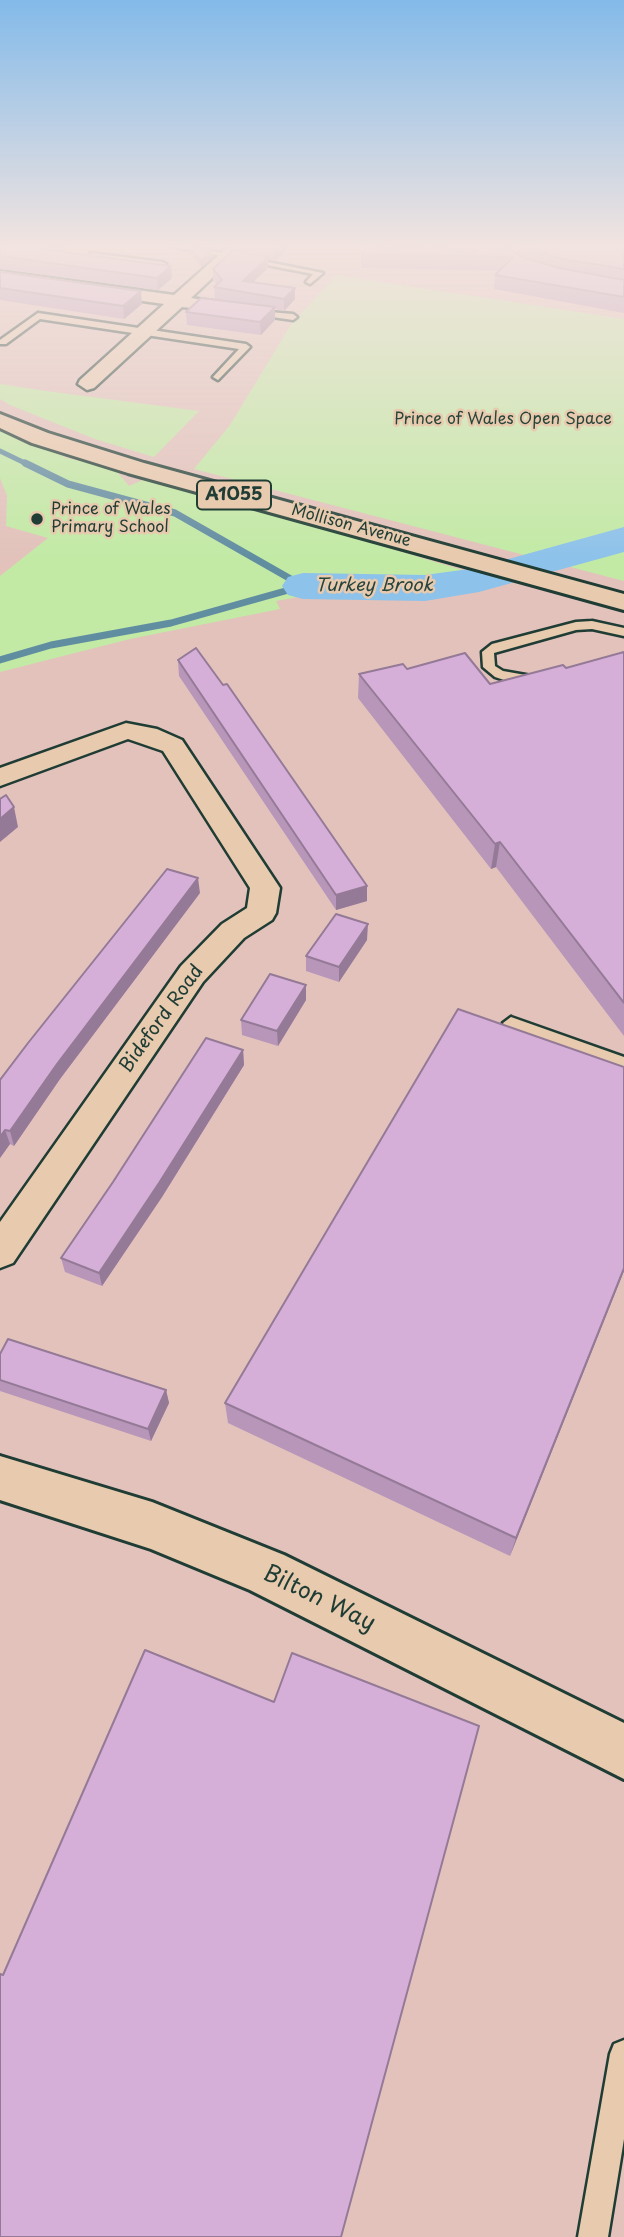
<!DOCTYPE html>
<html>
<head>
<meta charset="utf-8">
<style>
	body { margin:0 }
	canvas { display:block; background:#e2c2bb }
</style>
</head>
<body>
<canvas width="624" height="2237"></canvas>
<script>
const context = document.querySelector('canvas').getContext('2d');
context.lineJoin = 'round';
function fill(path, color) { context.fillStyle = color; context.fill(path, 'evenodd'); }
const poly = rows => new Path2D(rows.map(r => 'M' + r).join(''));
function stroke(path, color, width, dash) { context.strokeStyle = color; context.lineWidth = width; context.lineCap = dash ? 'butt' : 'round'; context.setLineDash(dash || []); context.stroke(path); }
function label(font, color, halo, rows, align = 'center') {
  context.font = font + ' "Playpen Sans",sans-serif'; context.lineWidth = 5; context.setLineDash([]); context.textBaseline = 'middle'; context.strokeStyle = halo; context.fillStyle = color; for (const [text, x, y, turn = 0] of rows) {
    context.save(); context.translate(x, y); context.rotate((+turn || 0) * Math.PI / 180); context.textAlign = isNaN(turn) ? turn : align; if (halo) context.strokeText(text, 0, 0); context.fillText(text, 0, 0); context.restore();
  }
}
fill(poly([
	[336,275,624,319,624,581,194,469,230,425,292,323],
	[0,384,46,391,199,411,154,457,95,439,10,405,0,399],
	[0,427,67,458,114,468,129,486,150,477,506,583,474,590,426,593,326,592,276,601,280,609,130,639,0,672,0,576,48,538,6,526,7,496,0,478]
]), '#c2eaa5');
stroke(poly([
	[0,451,29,465]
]), '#618da1', 5);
stroke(poly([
	[25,463,68,484,175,513,303,586],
	[0,660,51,645,171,623,303,586]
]), '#618da1', 7);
fill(poly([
	[624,527,624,552,479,592,425,601,303,599,288,595,282,586,288,577,303,573,425,575,476,568,624,527]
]), '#8dc2ea');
const lane = poly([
	[170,246,187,246,323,273,310,284,306,282,313,274,170,246],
	[515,246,524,246,515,254,527,269,510,262,507,254,515,246],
	[90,253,162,262,166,264,162,266,93,257,90,253],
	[269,312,293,314,297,317,293,320,272,317,269,312],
	[38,313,246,344,250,347,218,380,213,377,239,349,40,319,6,344,0,344,0,340,38,313],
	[592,621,624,628,624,636,592,629,576,630,494,653,495,666,503,671,537,677,537,683,510,682,495,677,483,667,482,652,492,644,576,622,592,621],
	[511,1017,624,1057,624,1070,505,1027,503,1023,511,1017],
	[624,2040,624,2139,608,2237,578,2237,610,2054,614,2044,624,2040]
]);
const street = poly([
	[229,246,246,246,191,298,247,306,250,310,247,314,182,307,94,388,87,390,78,384,80,380,164,304,0,281,0,271,174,295,229,246],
	[126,723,157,729,182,740,280,888,276,913,272,920,244,938,203,982,13,1263,0,1268,0,1222,181,966,222,924,247,908,250,888,163,751,128,739,0,786,0,768,126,723]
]);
const secondary = poly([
	[0,1456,152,1502,284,1555,624,1723,624,1779,250,1590,151,1549,0,1500,0,1456]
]);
const primary = poly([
	[0,414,48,433,144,463,624,594,624,610,128,473,32,443,0,428,0,414]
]);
stroke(lane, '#1f3d34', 5);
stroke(street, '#1f3d34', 5);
stroke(secondary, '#1f3d34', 6);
stroke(primary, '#1f3d34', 6);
fill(lane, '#e8caae');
fill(street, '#e8caae');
fill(secondary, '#e8caae');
fill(primary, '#e8caae');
fill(poly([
	[6,246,70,246,63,252,171,266,172,278,158,290,0,269,0,249],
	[188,246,212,251,213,257,201,267,188,252],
	[201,246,226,246,221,250],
	[241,246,291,246,275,261,268,259,268,268,253,282,295,299,284,311,275,309,275,320,261,335,187,325,186,312,244,304,215,299,214,287,217,285,213,280,213,269,241,252],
	[380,246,406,246,382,248,472,254,437,246,511,246,509,248,510,250,518,254,519,246,624,246,624,313,494,289,495,275,499,271,361,268,361,254,380,247],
	[0,272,142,304,124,319,0,300],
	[624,652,624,1036,496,867,491,869,358,698,359,674,407,669,490,684,566,668],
	[178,660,367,901,336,910,179,676],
	[200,893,60,1079,14,1146,10,1144,0,1158,0,1080],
	[367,940,339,982,306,971,306,956],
	[306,985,306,1000,278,1046,242,1035,241,1020],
	[243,1050,244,1065,162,1197,102,1286,65,1272,61,1258],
	[624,1271,510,1556,228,1423,225,1403],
	[0,1354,166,1390,169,1403,151,1441,0,1391]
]), '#b796ba');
fill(poly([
	[53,246,70,246,50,262,48,250],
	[276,246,291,246,275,261,275,247],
	[212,251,213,257,201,267,201,261],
	[268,257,268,268,243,292,243,281],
	[171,266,172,278,158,290,157,278],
	[295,288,295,299,284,311,284,299],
	[141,291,142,304,124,319,123,306],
	[275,307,275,320,261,335,260,322],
	[14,807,18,827,0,842,0,819],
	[500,842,496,867,491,869,495,844],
	[198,878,200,893,60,1079,14,1146,10,1131,57,1064],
	[367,886,367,901,336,910,336,895],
	[368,924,367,940,339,982,339,967],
	[306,985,306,1000,278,1046,277,1031],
	[243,1050,244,1065,162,1197,102,1286,99,1273],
	[5,1130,10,1144,0,1158,0,1137],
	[624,1268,624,1271,510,1556,516,1538],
	[166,1390,169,1403,151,1441,148,1429]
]), '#957a97');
const building = poly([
	[6,246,53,246,48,250,171,266,157,278,0,256,0,249,6,246],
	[188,246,189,246,212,251,201,261,188,246],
	[369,246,379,246,383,248,432,246,472,254,483,247,482,246,509,246,510,250,525,258,559,268,624,280,624,297,495,275,513,257,361,254,369,246],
	[524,246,624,246,624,269,562,259,524,246],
	[233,250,268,257,243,281,295,288,284,299,214,287,222,280,213,269,233,250],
	[0,272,141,291,123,306,0,288,0,272],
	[201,298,275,307,260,322,186,312,201,298],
	[196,648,223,685,227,684,367,886,336,895,178,660,196,648],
	[624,652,624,1003,500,842,495,844,359,674,403,664,407,669,465,653,490,684,563,665,566,668,624,652],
	[6,795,14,807,0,819,0,799,6,795],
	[167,869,198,878,57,1064,10,1131,5,1130,0,1137,0,1080,28,1043,167,869],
	[336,914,368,924,339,967,306,956,336,914],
	[270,974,306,985,277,1031,241,1020,270,974],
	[458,1009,624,1067,624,1268,516,1538,225,1403,458,1009],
	[206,1038,243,1050,159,1183,99,1273,61,1258,113,1182,206,1038],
	[8,1339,166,1390,148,1429,0,1380,0,1354,8,1339],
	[145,1650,274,1702,292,1653,479,1726,341,2237,0,2237,0,1974,3,1975,145,1650]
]);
fill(building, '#d5afd8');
stroke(building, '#957a97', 2);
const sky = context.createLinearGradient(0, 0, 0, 559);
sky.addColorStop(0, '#83bae9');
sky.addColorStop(0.44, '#f2e4e0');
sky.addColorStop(1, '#f2e4e000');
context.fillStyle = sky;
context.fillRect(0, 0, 624, 559);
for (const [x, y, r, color] of [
	[37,519,7,"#1f3d34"]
]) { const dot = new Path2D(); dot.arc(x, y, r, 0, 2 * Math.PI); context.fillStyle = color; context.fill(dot); stroke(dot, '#e8caae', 2.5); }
label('16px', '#27463a', '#e8caae', [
	["Prince of Wales Open Space",503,420]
]);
label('16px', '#1f3d34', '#e8caae', [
	["Prince of Wales",51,510],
	["Primary School",51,528]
], 'left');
label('16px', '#1f3d34', '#e8caae', [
	["Mollison Avenue",351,526,15]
]);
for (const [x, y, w] of [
	[234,495,74]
]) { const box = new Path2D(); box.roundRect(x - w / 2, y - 14.5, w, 29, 5); context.fillStyle = '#e8caae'; context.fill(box); stroke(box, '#1f3d34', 2); }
label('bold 18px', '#1f3d34', null, [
	["A1055",234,495]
]);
label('italic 18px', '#24443d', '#e8caae', [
	["Turkey Brook",374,586]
]);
label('19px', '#1f3d34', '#e8caae', [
	["Bideford Road",162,1019,-54]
]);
label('23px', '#1f3d34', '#e8caae', [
	["Bilton Way",319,1599,26]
]);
</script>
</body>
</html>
